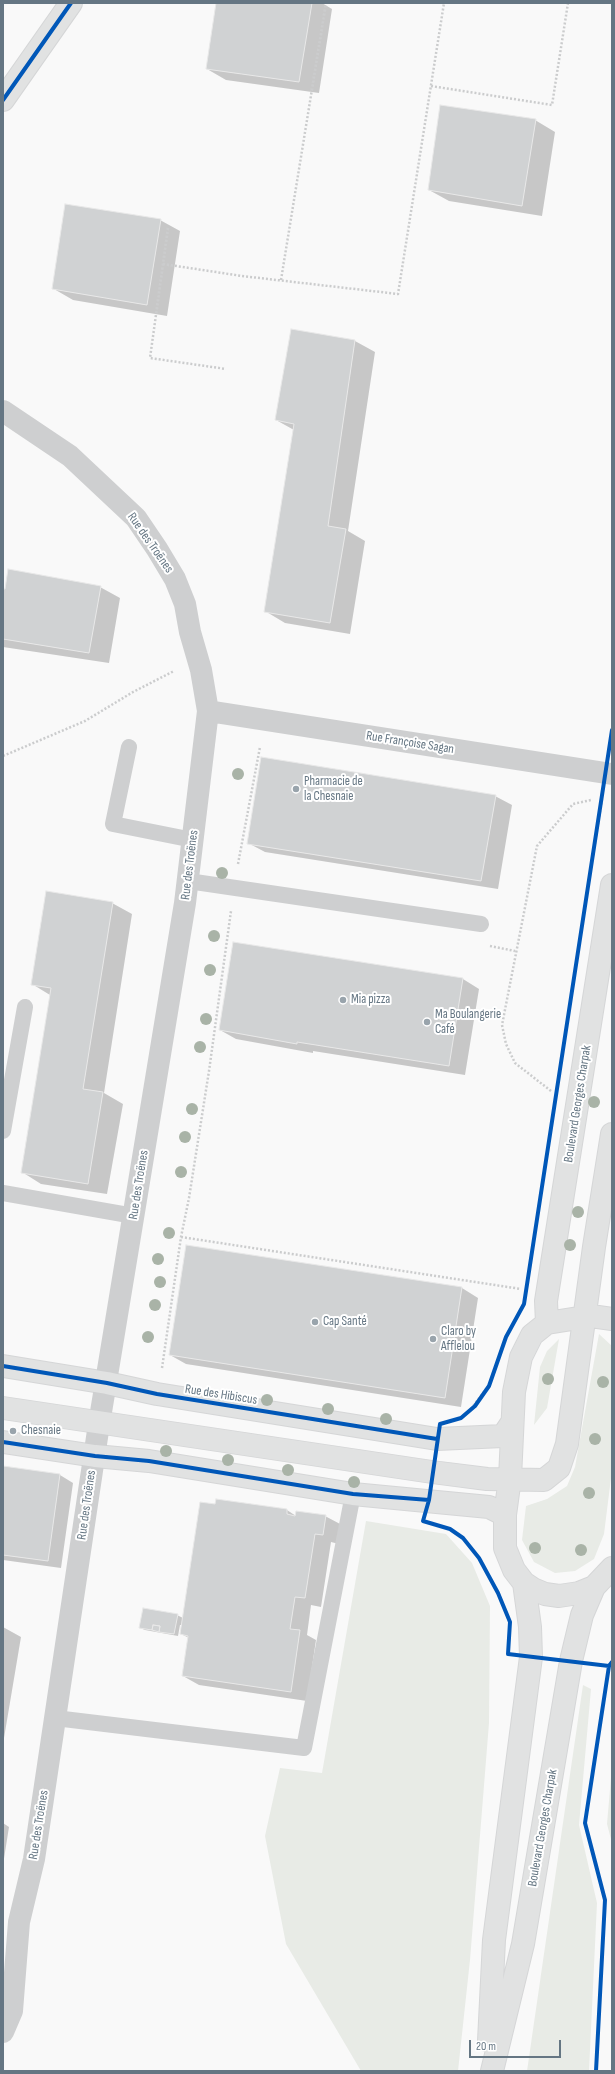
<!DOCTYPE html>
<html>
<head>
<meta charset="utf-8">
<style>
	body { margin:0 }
	#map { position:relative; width:615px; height:2074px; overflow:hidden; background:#f9f9f9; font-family:"Sofia Sans Condensed",sans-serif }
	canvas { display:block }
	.frame { position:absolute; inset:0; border:4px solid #657683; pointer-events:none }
	.scale { position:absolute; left:469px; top:2040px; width:92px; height:18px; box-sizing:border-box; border:2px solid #657683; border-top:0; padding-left:5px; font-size:12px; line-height:14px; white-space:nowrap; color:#657683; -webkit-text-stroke:3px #fff; paint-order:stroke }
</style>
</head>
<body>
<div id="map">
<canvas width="615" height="2074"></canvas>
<div class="frame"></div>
<div class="scale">20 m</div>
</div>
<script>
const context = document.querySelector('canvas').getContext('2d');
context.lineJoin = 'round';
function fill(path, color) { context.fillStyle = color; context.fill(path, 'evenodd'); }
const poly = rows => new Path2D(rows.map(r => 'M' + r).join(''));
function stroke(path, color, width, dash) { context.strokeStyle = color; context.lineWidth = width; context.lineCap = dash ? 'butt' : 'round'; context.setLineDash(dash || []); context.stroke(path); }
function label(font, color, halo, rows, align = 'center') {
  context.font = font + ' "Sofia Sans Condensed",sans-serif'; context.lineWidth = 4; context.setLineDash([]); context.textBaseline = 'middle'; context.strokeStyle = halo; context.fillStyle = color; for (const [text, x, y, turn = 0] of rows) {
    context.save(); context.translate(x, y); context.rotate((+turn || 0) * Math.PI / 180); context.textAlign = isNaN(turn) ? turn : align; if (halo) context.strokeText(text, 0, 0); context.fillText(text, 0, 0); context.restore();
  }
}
fill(poly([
	[599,1334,612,1346,612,1470,604,1534,594,1559,575,1571,555,1573,534,1562,522,1540,526,1506,547,1499,567,1486,575,1467],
	[559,1339,547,1408,534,1425,540,1367,547,1351],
	[366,1521,446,1534,472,1563,490,1606,489,1723,470,1960,458,2071,361,2071,286,1944,265,1836,280,1768,322,1773],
	[583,1685,591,1689,579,1825,597,1903,589,2071,527,2071],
	[612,1766,612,1843,607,1824]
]), '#e8ebe6');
fill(poly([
	[217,3,322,3,332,9,319,93,226,80,207,69],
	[535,120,555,132,542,216,449,201,429,190],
	[160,220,180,231,167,316,73,300,54,289],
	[292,330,355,341,375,352,348,531,365,541,350,634,285,623,265,611,294,430,276,420],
	[100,587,120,598,109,663,3,647,3,590],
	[495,796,512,805,498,889,265,852,248,843],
	[112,903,132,914,104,1093,123,1104,107,1194,41,1184,22,1172,50,995,32,984],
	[463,979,479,989,465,1075,313,1051,313,1053,236,1039,220,1030],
	[187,1246,462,1288,478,1298,461,1407,186,1364,170,1355],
	[3,1467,60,1475,73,1483,61,1568,3,1560],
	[217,1500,287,1510,296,1516,325,1516,342,1525,339,1544,331,1542,321,1607,311,1605,307,1635,316,1640,307,1701,199,1685,183,1676,189,1638,181,1634,182,1625,180,1625,178,1636,145,1630,140,1628,177,1615,183,1618],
	[3,1627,21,1637,3,1744],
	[3,1823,9,1827,3,1865]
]), '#0003');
const building = poly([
	[216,3,312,3,299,82,206,69,216,3],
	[440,105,536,119,522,206,428,190,440,105],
	[65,204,161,219,147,305,52,289,65,204],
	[291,329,355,340,328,526,346,529,330,623,264,612,294,424,275,420,291,329],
	[8,569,101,586,89,653,3,639,3,589,5,589,8,569],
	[261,757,496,795,481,881,247,844,261,757],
	[46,891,113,902,83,1089,103,1092,88,1184,21,1173,51,988,31,985,46,891],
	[233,942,463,978,449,1066,297,1042,297,1044,219,1030,233,942],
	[186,1245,462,1287,445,1398,169,1355,186,1245],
	[3,1466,60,1474,48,1561,3,1555,3,1466],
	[216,1499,287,1509,287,1514,295,1516,296,1511,326,1515,323,1535,315,1534,305,1598,295,1597,290,1629,300,1630,291,1692,182,1676,188,1636,180,1634,200,1502,215,1504,216,1499],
	[143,1608,178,1614,174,1634,159,1632,160,1626,153,1625,152,1630,139,1628,143,1608],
	[153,1625,160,1626,159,1632,152,1630,153,1625]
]);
fill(building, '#d0d2d3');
stroke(building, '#e8e8e8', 1);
const secondary = poly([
	[3,100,71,3],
	[612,1319,591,1316,547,1323,532,1335,521,1357,514,1392,510,1478,505,1515,505,1548,514,1570,524,1583,533,1589,545,1594,559,1596,579,1593,594,1587,612,1568],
	[547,1323,546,1301,612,885],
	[3,1366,107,1383,157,1394,437,1439,503,1436,511,1424],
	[3,1408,432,1472,487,1479,544,1480,559,1468,567,1444,594,1247,612,1134],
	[3,1442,95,1456,149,1461,353,1494,489,1507,505,1515],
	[489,2041,494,1940,531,1657,530,1627,524,1583],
	[492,2071,523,1944,571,1661,582,1615,594,1587]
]);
stroke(secondary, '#d5d6d7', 24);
stroke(poly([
	[431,86,552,105,568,3],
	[168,228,150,358,226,369],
	[163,264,242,276,398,294,444,3],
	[281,280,326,3],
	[610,747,612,730],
	[3,756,85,721,133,692,174,671],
	[238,864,260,747],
	[591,868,602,799],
	[490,946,515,951],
	[551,1091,515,1063,506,1044,502,1025,537,846,573,804,591,800],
	[181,1237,521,1289],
	[162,1368,181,1237,189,1198,209,1071,231,911],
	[471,1409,486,1389]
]), '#cbcccd', 2.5, [2, 2]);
stroke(poly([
	[129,747,113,824,193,840],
	[188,881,481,924],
	[3,1131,25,1007],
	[3,1193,134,1216],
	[55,1718,304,1748,353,1494]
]), '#cecfd0', 16);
stroke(poly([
	[3,411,70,456,136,518,157,549,175,579,185,604,190,632,201,670,208,711,185,903,99,1424,34,1859,19,1922,12,2011,3,2032],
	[208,711,612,774]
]), '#cecfd0', 22);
stroke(secondary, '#e1e2e2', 22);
stroke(poly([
	[3,100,71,3],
	[3,1366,107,1383,157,1394,437,1439],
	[3,1442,95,1456,149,1461,353,1494,429,1500],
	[609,1666,508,1654,510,1622,498,1593,479,1558,463,1538,450,1529,423,1521,429,1500,440,1424,461,1418,475,1406,489,1386,506,1337,524,1304,612,730],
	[596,2071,605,1900,585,1823,609,1666,612,1662]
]), '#0057b8', 4);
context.fillStyle = '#a9b3a7';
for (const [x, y] of [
	[238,774],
	[222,873],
	[214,936],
	[210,970],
	[206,1019],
	[200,1047],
	[594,1102],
	[192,1109],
	[185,1137],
	[181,1172],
	[578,1212],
	[169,1233],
	[570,1245],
	[158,1259],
	[160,1282],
	[155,1305],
	[148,1337],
	[548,1379],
	[603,1382],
	[267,1400],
	[328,1409],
	[386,1419],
	[595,1439],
	[166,1451],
	[228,1460],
	[288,1470],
	[354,1482],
	[589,1493],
	[535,1548],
	[581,1550]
]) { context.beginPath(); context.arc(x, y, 6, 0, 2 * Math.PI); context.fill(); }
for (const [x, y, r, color] of [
	[296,789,4,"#99a4ac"],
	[343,1000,4,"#99a4ac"],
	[427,1022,4,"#99a4ac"],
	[315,1322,4,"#99a4ac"],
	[433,1339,4,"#99a4ac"],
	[13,1431,4,"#99a4ac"]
]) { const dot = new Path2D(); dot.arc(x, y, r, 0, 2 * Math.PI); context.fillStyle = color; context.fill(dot); stroke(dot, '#fff', 1.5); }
label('13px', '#657683', '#fff', [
	["Rue des Troënes",150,543,55],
	["Rue Françoise Sagan",410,743,9],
	["Rue des Troënes",190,865,-83],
	["Boulevard Georges Charpak",578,1104,-81],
	["Rue des Troënes",139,1185,-81],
	["Rue des Hibiscus",221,1395,9],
	["Rue des Troënes",87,1505,-82],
	["Rue des Troënes",39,1825,-81],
	["Boulevard Georges Charpak",543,1828,-80]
]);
label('13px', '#657683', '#fff', [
	["Pharmacie de",304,782],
	["la Chesnaie",304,797],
	["Mia pizza",351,1000],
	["Ma Boulangerie",435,1015],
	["Café",435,1030],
	["Cap Santé",323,1322],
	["Claro by",441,1332],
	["Afflelou",441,1347],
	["Chesnaie",21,1431]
], 'left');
</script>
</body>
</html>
